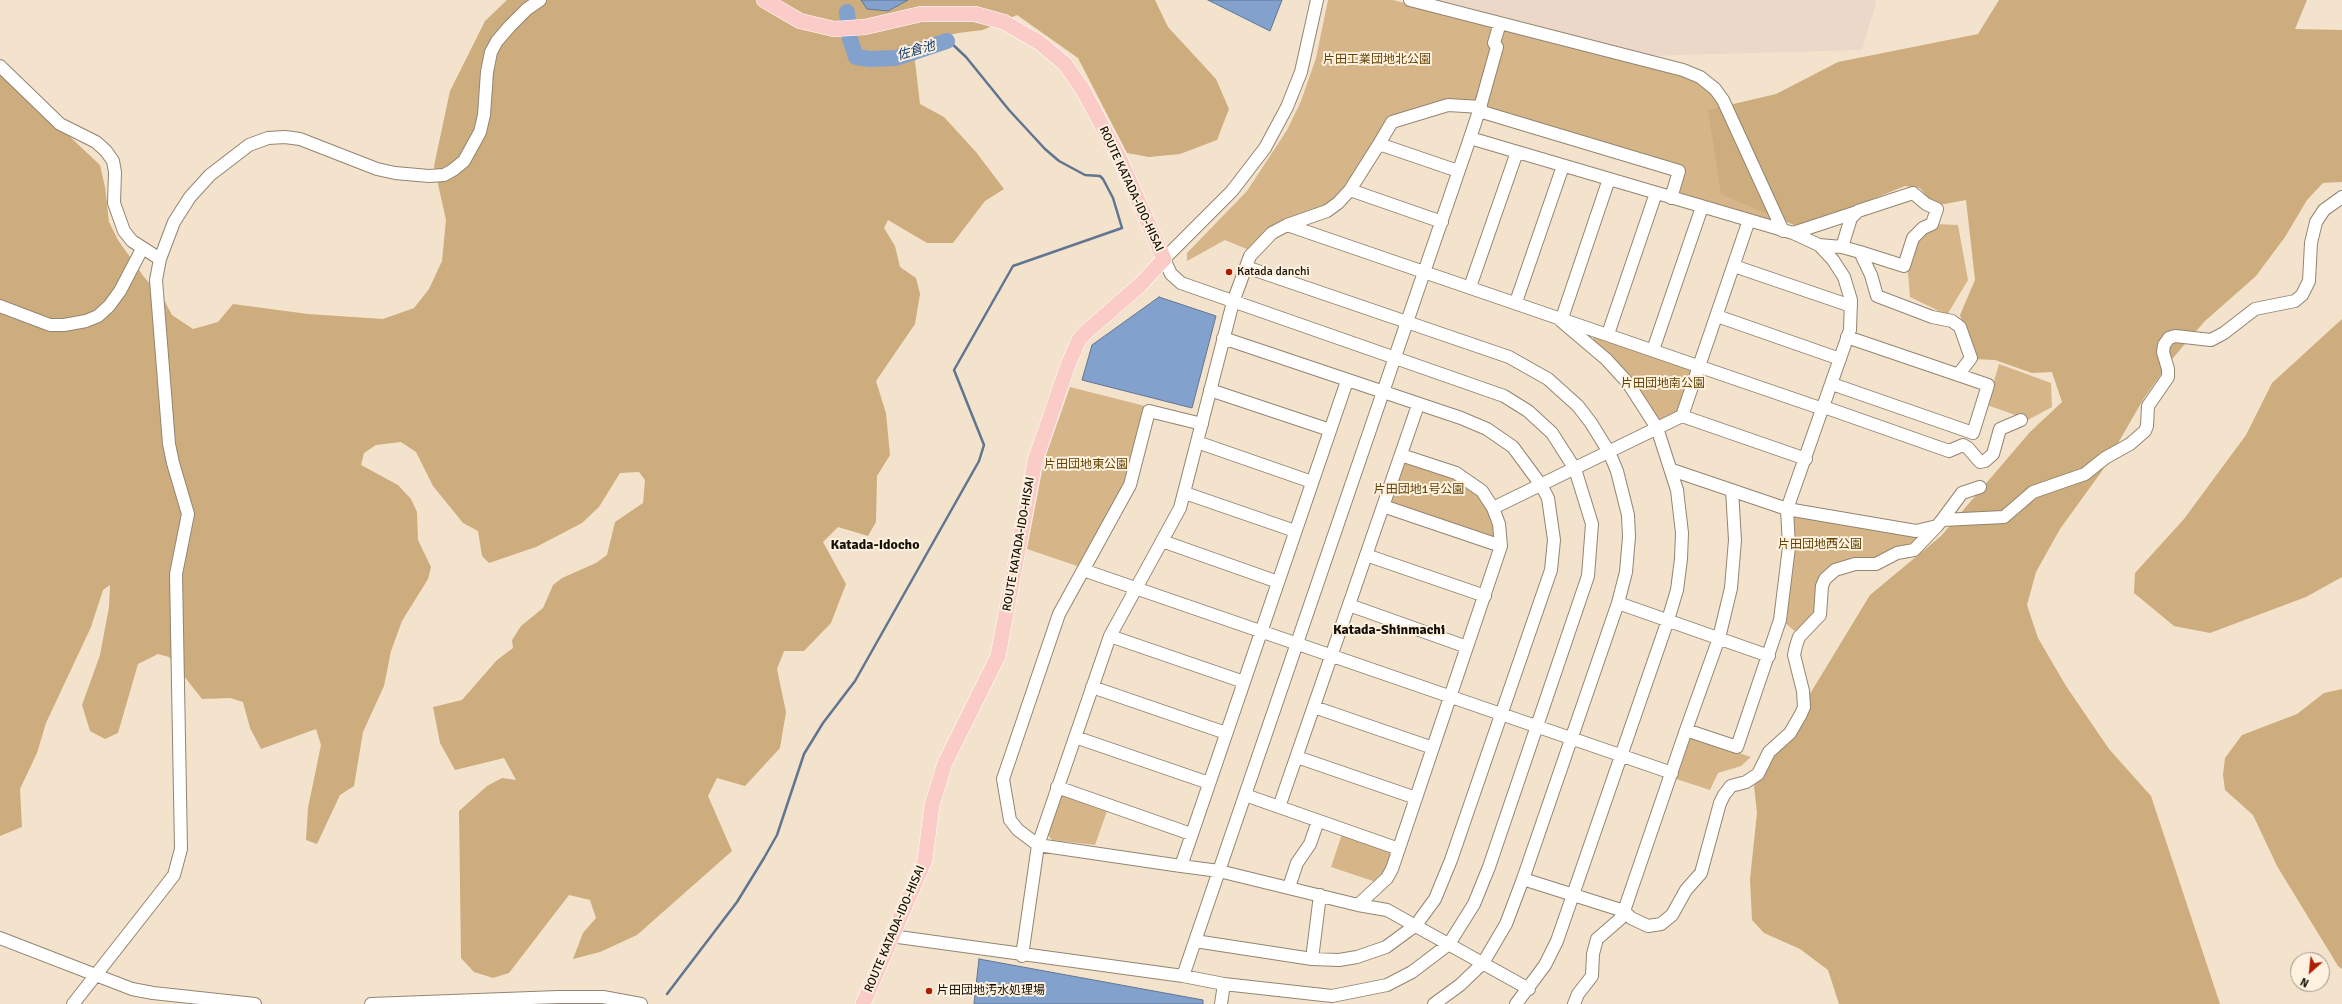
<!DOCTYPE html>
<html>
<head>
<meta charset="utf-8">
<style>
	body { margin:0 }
	#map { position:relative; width:2342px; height:1004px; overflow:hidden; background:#f3e3cc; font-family:Signika,sans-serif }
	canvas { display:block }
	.north { position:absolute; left:2290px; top:952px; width:40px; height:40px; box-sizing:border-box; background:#fef1df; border:1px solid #a09688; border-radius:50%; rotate:207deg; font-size:11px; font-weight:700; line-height:16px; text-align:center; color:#130e06 }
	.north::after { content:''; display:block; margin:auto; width:14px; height:18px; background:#ad1e05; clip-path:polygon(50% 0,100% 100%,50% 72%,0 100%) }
</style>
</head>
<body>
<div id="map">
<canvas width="2342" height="1004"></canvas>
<div class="north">N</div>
</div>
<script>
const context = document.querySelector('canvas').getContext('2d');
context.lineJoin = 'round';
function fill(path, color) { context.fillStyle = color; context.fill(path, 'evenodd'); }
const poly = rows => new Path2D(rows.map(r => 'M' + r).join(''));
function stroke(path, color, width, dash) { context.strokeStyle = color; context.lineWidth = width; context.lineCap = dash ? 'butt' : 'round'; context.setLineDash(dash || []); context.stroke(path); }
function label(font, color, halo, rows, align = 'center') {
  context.font = font + ' Signika,"Noto Sans JP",sans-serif'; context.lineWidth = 4; context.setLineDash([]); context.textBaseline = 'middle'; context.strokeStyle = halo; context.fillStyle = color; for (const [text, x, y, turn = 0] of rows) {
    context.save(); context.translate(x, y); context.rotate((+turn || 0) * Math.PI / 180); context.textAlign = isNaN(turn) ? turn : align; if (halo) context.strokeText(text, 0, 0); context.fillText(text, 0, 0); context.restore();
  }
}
fill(poly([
	[1431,0,1875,0,1876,3,1862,50,1646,56]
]), '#ecd8c9');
fill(poly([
	[1328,0,1393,0,1684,76,1701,85,1717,100,1776,224,1680,197,1677,190,1683,170,1472,103,1390,118,1340,194,1330,203,1271,228,1249,250,1225,240,1187,261,1187,253,1247,191,1287,130,1301,101,1316,58],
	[1935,224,1958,225,1968,280,1947,315,1910,297,1908,273,1916,242],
	[1594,335,1689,367,1692,373,1679,413,1662,421,1656,418,1593,341],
	[1999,364,2051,383,2052,407,2024,422,2021,417,1987,405],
	[1070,387,1145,406,1125,483,1080,567,1027,549,1044,461],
	[1407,461,1454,478,1472,489,1485,503,1496,533,1492,539,1393,505,1389,499,1402,465],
	[1796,515,1920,532,1917,545,1882,559,1833,567,1817,615,1798,634,1784,622,1791,583,1794,532,1792,520],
	[1688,736,1751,757,1741,766,1718,773,1710,790,1673,778],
	[1065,794,1108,808,1095,845,1052,840,1048,835,1060,795],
	[1342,834,1389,850,1392,855,1383,875,1376,882,1331,867]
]), '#d6b688');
fill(poly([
	[507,0,861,0,867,9,888,11,908,0,1155,0,1168,27,1216,79,1229,109,1217,140,1180,154,1149,157,1127,153,1078,58,1017,15,983,30,958,33,913,44,920,104,944,117,976,152,1004,189,985,201,953,243,927,243,888,220,884,228,895,246,900,267,916,278,920,294,915,324,876,381,886,413,890,455,877,476,876,522,868,536,838,527,823,542,846,584,831,623,804,651,784,651,777,669,786,712,780,748,745,786,717,778,708,796,732,851,637,935,600,952,573,959,583,933,596,918,590,900,569,895,509,973,493,978,474,972,461,958,459,811,487,786,502,778,516,780,504,758,455,770,440,743,433,707,462,700,497,660,513,648,512,640,521,626,543,608,553,585,562,578,596,563,607,555,615,522,643,503,645,480,639,472,620,473,599,507,582,523,536,547,489,563,482,556,478,531,463,523,433,486,416,452,401,442,376,445,364,453,361,465,398,485,411,499,417,512,418,540,431,567,428,579,402,621,391,651,384,686,363,732,354,786,340,795,317,844,306,840,308,808,321,745,316,729,261,749,250,728,243,702,230,698,202,699,169,657,158,654,138,664,118,733,105,739,90,731,82,705,100,655,109,607,110,585,103,590,91,627,46,723,37,753,20,789,22,827,0,836,0,71,100,165,105,187,109,222,118,240,144,277,164,300,172,315,193,329,218,322,233,304,308,314,383,319,414,308,429,289,442,261,446,220,434,166,450,91,485,21],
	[1999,0,2307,0,2295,29,2342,30,2342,182,2323,183,2307,200,2285,237,2256,276,2205,321,2172,359,2144,398,2102,471,2060,529,2036,572,2027,605,2038,638,2066,686,2109,749,2151,796,2220,1004,1839,1004,1828,970,1800,949,1764,933,1752,920,1750,879,1757,813,1754,786,1870,595,1941,536,2030,432,2062,402,2052,372,2032,373,1995,360,1974,359,1960,315,1975,280,1966,200,1934,206,1920,188,1905,186,1801,228,1721,194,1708,110,1776,94,1838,62,1978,34],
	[2342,319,2342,577,2306,597,2210,633,2174,626,2134,593,2135,573,2184,519,2246,435,2272,383],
	[2342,689,2342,969,2338,966,2277,866,2253,815,2225,790,2223,775,2225,758,2242,735,2297,714,2324,693]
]), '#cdad7d');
const water = poly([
	[861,0,908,0,888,11,867,9,861,0],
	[1208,0,1282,0,1270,31,1208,0],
	[1159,297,1216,316,1192,408,1082,380,1092,345,1159,297],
	[979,959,1203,1000,1203,1004,974,1004,979,959]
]);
fill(water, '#82a1cd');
stroke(water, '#617591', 1);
stroke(poly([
	[667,994,737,902,764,858,777,835,804,754,823,723,855,681,979,461,984,445,954,370,1013,266,1122,228,1113,198,1103,179,1100,176,1085,175,1059,161,1045,149,1009,110,966,57,950,42,947,41]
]), '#617591', 2.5);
stroke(poly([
	[847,12,848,22],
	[850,39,856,57,870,59,896,58,947,41]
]), '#82a1cd', 16);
const minor = poly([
	[1410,0,1683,70,1700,77,1715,89,1723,100,1783,231],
	[0,66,60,124,96,142,106,151,113,161,115,172,114,203,124,231,132,241,160,259],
	[1479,111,1497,47,1494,43,1500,23],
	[1470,138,1479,111,1679,171,1671,198],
	[1379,144,1392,122,1448,105,1481,107],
	[1350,190,1442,222],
	[1287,225,1823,409],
	[1793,233,1857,212],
	[1819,245,1842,247,1860,252,1871,275,1877,296,1932,317,1952,321,1960,327,1971,358,1958,375],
	[1842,247,1851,218,1858,211,1913,193,1926,204,1937,209,1932,224,1923,228,1913,238,1904,266,1860,252],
	[1734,266,1851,306],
	[1246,267,1509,357,1548,379,1578,406,1591,423,1609,452,1617,471,1628,515,1629,537,1626,572,1618,603,1769,656],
	[1470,287,1517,152],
	[1516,302,1563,166],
	[0,306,50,325,64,325,86,321,98,316,109,306,120,291,142,249],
	[1717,316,1840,359],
	[1561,321,1609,179],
	[1608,334,1656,193],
	[1653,350,1702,207],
	[1832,384,1973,433,1988,385,1847,337],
	[1210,390,1330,430],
	[1824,407,1949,451,1963,445,1968,448,1980,462,1985,461,1993,454,2000,429,2021,420],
	[1682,416,1806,459],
	[1202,424,1149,411,1130,485,1059,614,1003,779,1010,820,1018,830,1038,845,1181,866,1347,381],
	[1197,442,1312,482],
	[1672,470,1787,509,1916,531,1937,526,1942,520,2004,517,2033,492,2085,474,2105,458,2130,444,2145,431,2147,426,2148,406,2168,377,2168,369,2163,352,2164,345,2169,338,2175,336,2211,340,2224,333,2255,309,2295,301,2302,295,2309,281,2311,243,2316,222,2324,210,2342,197],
	[1185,493,1295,531],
	[1383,506,1501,546],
	[1493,508,1682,416,1749,220],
	[1942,520,1962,493,1980,487],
	[1162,541,1278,582],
	[1366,555,1485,596],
	[1083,570,1672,773],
	[1618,603,1523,879,1624,911,1631,918,1648,926,1661,924,1672,915,1686,890,1701,873,1720,803,1724,795,1731,786,1746,782,1758,774,1769,752,1790,733,1801,714,1804,707,1803,691,1794,655,1796,646,1799,637,1820,615,1822,586,1825,579,1835,570,1855,564,1876,564,1897,553,1914,550,1937,526],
	[1349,605,1467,647],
	[1110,636,1244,682],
	[1092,687,1226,733],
	[1314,707,1433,748],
	[1686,730,1719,638,1731,588,1735,540,1732,490],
	[1075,737,1209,783],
	[1297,757,1416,798],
	[1057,787,1191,834],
	[1245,795,1399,849],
	[1279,807,1418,405],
	[1181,866,1219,871,1358,905,1387,878,1392,869,1501,546,1499,524,1493,508,1482,491,1456,473,1401,455],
	[1289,887,1297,863,1310,844,1318,821],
	[1358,905,1387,910,1529,989],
	[891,936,1183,976,1224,984,1332,996,1387,985,1412,972,1449,944,1474,904,1489,867,1588,576,1592,524,1575,469,1552,433,1528,411,1504,396,1181,283,1171,274,1164,259,1232,191,1265,148,1287,107,1301,72,1317,0],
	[0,938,132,989,153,993,255,1004],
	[1195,941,1312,959,1339,960,1357,957,1386,947,1416,925,1435,899,1451,860,1551,570,1554,540,1548,498,1541,485,1513,447,1487,429,1461,418,1223,338],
	[1022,956,1038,845,1110,636,1180,508,1233,302,1250,256,1272,233,1287,225,1327,211,1338,203,1350,190,1379,144,1458,171],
	[1312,959,1320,895],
	[1183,976,1470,138,1793,233,1819,245,1833,260,1844,277,1851,300,1850,330,1787,509,1789,547,1780,620,1737,747,1686,730,1624,911,1620,919,1597,939,1593,954,1592,976,1578,994,1574,1004],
	[73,1004,164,888,174,875,181,849,176,574,188,514,173,463,169,444,156,280,160,259,174,222,190,197,210,175,249,145,268,138,285,137,300,139,377,169,395,173,429,176,444,175,453,170,464,161,480,132,484,115,487,72,491,52,497,41,510,26,527,9,540,0],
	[371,1004,558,997,603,997,641,1004],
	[1221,1004,1224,984],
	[1434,1004,1460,985,1483,963,1506,924,1523,879],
	[1516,1004,1545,965,1557,941,1668,620,1677,590,1681,559,1682,533,1677,490,1657,428,1628,383,1606,359,1561,321]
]);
const major = poly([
	[764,0,800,21,834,29,865,27,921,14,975,14,1004,22,1040,43,1065,64,1083,90,1119,157,1164,259,1140,285,1086,332,1079,340,1068,365,1035,461,998,656,945,763,932,805,925,860,863,1004]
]);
stroke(minor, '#938570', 14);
stroke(major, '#fff', 16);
stroke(minor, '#fff', 12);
stroke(major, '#fbcbc7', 15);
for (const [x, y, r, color] of [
	[1229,272,4,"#ad1e05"],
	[929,991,4,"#ad1e05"]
]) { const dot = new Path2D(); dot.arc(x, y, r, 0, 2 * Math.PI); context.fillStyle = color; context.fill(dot); stroke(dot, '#fef1df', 1.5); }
label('12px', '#634305', '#fef1df', [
	["片田工業団地北公園",1377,60],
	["片田団地南公園",1663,384],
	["片田団地東公園",1086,465],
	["片田団地1号公園",1419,490],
	["片田団地西公園",1820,545]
]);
label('12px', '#130e06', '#fef1df', [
	["ROUTE KATADA-IDO-HISAI",1131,189,65],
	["ROUTE KATADA-IDO-HISAI",1019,544,-80],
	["ROUTE KATADA-IDO-HISAI",895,929,-67]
]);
label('12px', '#130e06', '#fef1df', [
	["Katada danchi",1237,272],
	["片田団地汚水処理場",937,991]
], 'left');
label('italic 13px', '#103a70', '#fef1df', [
	["佐倉池",916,51,-16]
]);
label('bold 14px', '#130e06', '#fef1df', [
	["Katada-Idocho",875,545],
	["Katada-Shinmachi",1389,630]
]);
</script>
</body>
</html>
